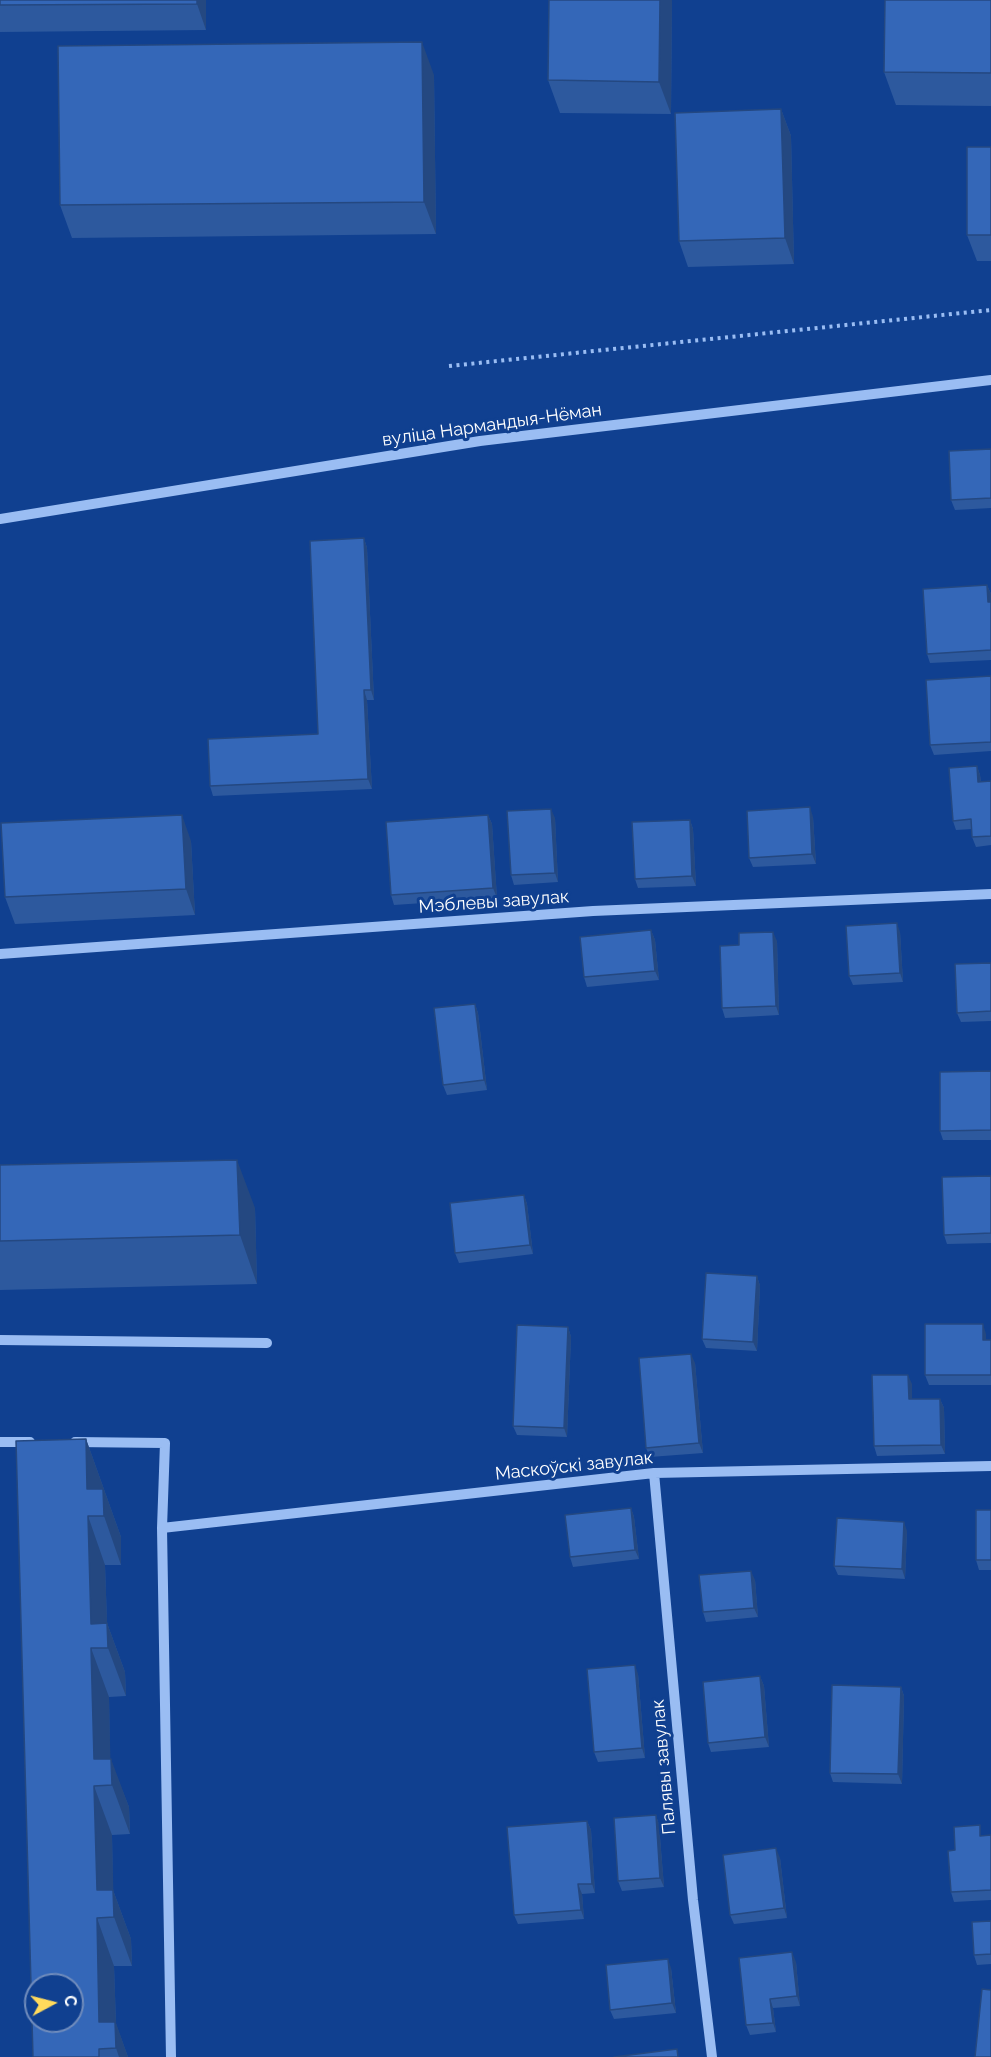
<!DOCTYPE html>
<html>
<head>
<meta charset="utf-8">
<style>
	body { margin:0 }
	#map { position:relative; width:991px; height:2057px; overflow:hidden; background:#104090; font-family:Raleway,sans-serif }
	canvas { display:block }
	.north { position:absolute; left:24px; top:1973px; width:60px; height:60px; box-sizing:border-box; background:#104090; border:2px solid #708cbc; border-radius:50%; rotate:83deg; font-size:16px; font-weight:700; line-height:24px; text-align:center; color:#fff }
	.north::after { content:''; display:block; margin:auto; width:21px; height:27px; background:#ffda5c; clip-path:polygon(50% 0,100% 100%,50% 72%,0 100%) }
</style>
</head>
<body>
<div id="map">
<canvas width="991" height="2057"></canvas>
<div class="north">С</div>
</div>
<script>
const context = document.querySelector('canvas').getContext('2d');
context.lineJoin = 'round';
const poly = rows => new Path2D(rows.map(r => 'M' + r).join(''));
function stroke(path, color, width, dash) { context.strokeStyle = color; context.lineWidth = width; context.lineCap = dash ? 'butt' : 'round'; context.setLineDash(dash || []); context.stroke(path); }
function fill(path, color) { context.fillStyle = color; context.fill(path, 'evenodd'); }
function label(font, color, halo, rows, align = 'center') {
  context.font = font + ' Raleway,sans-serif'; context.lineWidth = 6; context.setLineDash([]); context.textBaseline = 'middle'; context.strokeStyle = halo; context.fillStyle = color; for (const [text, x, y, turn = 0] of rows) {
    context.save(); context.translate(x, y); context.rotate((+turn || 0) * Math.PI / 180); context.textAlign = isNaN(turn) ? turn : align; if (halo) context.strokeText(text, 0, 0); context.fillText(text, 0, 0); context.restore();
  }
}
stroke(poly([
	[449,366,991,310]
]), '#9abdf3', 4, [3, 4.5]);
stroke(poly([
	[0,519,480,441,991,380],
	[0,954,593,911,991,894],
	[0,1340,267,1343],
	[0,1442,30,1442],
	[75,1442,165,1443,162,1528,171,2057],
	[654,1473,693,1900,712,2057],
	[162,1528,654,1473,991,1466]
]), '#9abdf3', 10);
fill(poly([
	[0,0,206,0,206,30,0,32],
	[672,0,671,114,560,113,548,80],
	[991,0,991,106,896,105,884,72],
	[434,75,436,234,72,238,60,205],
	[781,109,791,136,794,264,688,267,679,241],
	[991,147,991,261,977,261,967,235],
	[991,449,991,508,955,510,951,500],
	[364,538,367,548,374,700,367,700,372,789,213,796,210,786,318,734],
	[987,585,991,594,991,660,930,663,927,654],
	[991,676,991,751,934,755,930,745],
	[977,766,980,775,981,782,991,781,991,845,976,847,972,837,972,829,956,830,953,821],
	[488,815,492,824,497,898,394,905,391,895],
	[813,817,816,864,753,867,749,858],
	[555,818,558,882,514,885,511,875],
	[690,820,693,829,696,886,638,888,635,879],
	[191,841,195,915,15,924,5,897],
	[651,930,655,940,659,980,587,987,584,977],
	[900,932,903,982,853,985,849,976],
	[777,941,779,1015,725,1018,722,1008,739,945],
	[991,963,991,1021,961,1022,957,1013],
	[475,1004,478,1013,487,1090,447,1095,443,1085],
	[991,1071,991,1140,943,1140,940,1131],
	[0,1165,255,1208,257,1284,0,1290],
	[991,1176,991,1243,947,1244,944,1235],
	[524,1195,527,1204,533,1254,459,1263,455,1253],
	[757,1276,760,1286,757,1351,706,1348,702,1339],
	[568,1327,571,1337,567,1437,517,1435,513,1426],
	[986,1334,986,1340,991,1340,991,1385,929,1385,925,1375],
	[695,1363,703,1453,650,1457,646,1448],
	[912,1384,912,1399,940,1399,944,1408,945,1454,877,1456,874,1446],
	[86,1439,121,1537,121,1565,105,1565,107,1623,125,1672,126,1696,109,1697,110,1759,129,1807,130,1834,112,1835,113,1890,131,1939,132,1966,114,1966,116,2024,128,2057,33,2057],
	[631,1508,634,1517,639,1559,573,1567,570,1557],
	[991,1510,991,1570,979,1570,976,1560],
	[907,1531,905,1579,838,1575,834,1566],
	[755,1580,758,1617,706,1622,703,1612],
	[638,1674,645,1758,598,1762,594,1752],
	[760,1676,764,1686,769,1747,711,1752,708,1743],
	[901,1687,904,1696,902,1784,833,1782,830,1773],
	[656,1815,659,1825,664,1887,622,1891,618,1881],
	[587,1821,591,1830,595,1893,582,1894,584,1919,518,1924,514,1915],
	[991,1835,991,1900,954,1902,951,1892,955,1850,983,1836],
	[780,1858,787,1918,734,1924,730,1915],
	[991,1921,991,1964,977,1965,974,1955],
	[796,1962,800,2006,773,2008,776,2032,750,2035,746,2025],
	[671,1968,676,2013,614,2019,610,2010]
]), '#2d599e');
fill(poly([
	[197,0,206,0,206,30,197,4],
	[660,0,672,0,671,114,659,82],
	[422,42,434,75,436,234,424,202],
	[781,109,791,136,794,264,785,238],
	[364,538,367,548,374,700,371,690],
	[987,585,991,594,991,609,988,602],
	[364,690,367,700,372,789,368,779],
	[977,766,980,775,982,791,978,782],
	[810,807,813,817,816,864,812,854],
	[551,809,555,818,558,882,555,873],
	[182,815,191,841,195,915,186,889],
	[488,815,492,824,497,898,493,888],
	[690,820,693,829,696,886,692,876],
	[897,923,900,932,903,982,900,973],
	[651,930,655,940,659,980,655,971],
	[773,932,777,941,779,1015,776,1006],
	[475,1004,478,1013,487,1090,484,1080],
	[237,1160,255,1208,257,1284,240,1235],
	[524,1195,527,1204,533,1254,530,1245],
	[757,1276,760,1286,757,1351,753,1342],
	[983,1324,986,1334,986,1350,983,1340],
	[568,1327,571,1337,567,1437,564,1428],
	[691,1354,695,1363,703,1453,699,1443],
	[908,1375,912,1384,912,1409,909,1399],
	[940,1399,944,1408,945,1454,941,1445],
	[86,1439,121,1537,121,1565,104,1516,87,1489],
	[631,1508,634,1517,639,1559,635,1550],
	[88,1516,105,1565,108,1648,91,1624],
	[904,1522,907,1531,905,1579,902,1569],
	[751,1571,755,1580,758,1617,754,1608],
	[107,1623,125,1672,126,1696,108,1648],
	[91,1648,109,1697,111,1785,94,1759],
	[635,1665,638,1674,645,1758,642,1748],
	[760,1676,764,1686,769,1747,765,1737],
	[901,1687,904,1696,902,1784,898,1774],
	[111,1759,129,1807,130,1834,112,1785],
	[94,1786,112,1835,114,1917,97,1890],
	[656,1815,659,1825,664,1887,660,1878],
	[587,1821,591,1830,595,1893,592,1884],
	[776,1848,780,1858,787,1918,784,1908],
	[578,1884,582,1894,584,1919,581,1910],
	[113,1890,131,1939,132,1966,114,1917],
	[97,1918,114,1966,116,2023,128,2057,119,2057,116,2048,99,2022],
	[792,1952,796,1962,800,2006,797,1996],
	[668,1959,671,1968,676,2013,672,2003],
	[770,1999,773,2008,776,2032,773,2023]
]), '#244881');
const building = poly([
	[0,0,197,0,197,4,0,5,0,0],
	[549,0,660,0,659,82,548,80,549,0],
	[885,0,991,0,991,73,884,72,885,0],
	[422,42,424,202,60,205,58,46,422,42],
	[781,109,785,238,679,241,675,113,781,109],
	[967,147,991,147,991,235,967,235,967,147],
	[991,449,991,498,951,500,949,451,991,449],
	[364,538,371,690,364,690,368,779,210,786,208,739,318,734,310,541,364,538],
	[987,585,988,602,991,602,991,650,927,654,923,589,987,585],
	[991,676,991,742,930,745,926,680,991,676],
	[977,766,978,782,991,781,991,836,972,837,971,819,953,821,949,768,977,766],
	[810,807,812,854,749,858,747,811,810,807],
	[551,809,555,873,511,875,507,811,551,809],
	[182,815,186,889,5,897,1,823,182,815],
	[488,815,493,888,391,895,386,822,488,815],
	[690,820,692,876,635,879,632,822,690,820],
	[897,923,900,973,849,976,846,926,897,923],
	[651,930,655,971,584,977,580,937,651,930],
	[773,932,776,1006,722,1008,720,946,739,945,739,933,773,932],
	[991,963,991,1011,957,1013,955,964,991,963],
	[475,1004,484,1080,443,1085,434,1008,475,1004],
	[991,1071,991,1130,940,1131,940,1072,991,1071],
	[237,1160,240,1235,0,1241,0,1165,237,1160],
	[991,1176,991,1233,944,1235,942,1177,991,1176],
	[524,1195,530,1245,455,1253,450,1203,524,1195],
	[706,1273,757,1276,753,1342,702,1339,706,1273],
	[925,1324,983,1324,983,1340,991,1340,991,1375,925,1375,925,1324],
	[517,1325,568,1327,564,1428,513,1426,517,1325],
	[691,1354,699,1443,646,1448,639,1358,691,1354],
	[872,1375,908,1375,909,1399,940,1399,941,1445,874,1446,872,1375],
	[86,1439,87,1489,103,1489,104,1516,88,1516,91,1624,107,1623,108,1648,91,1648,94,1759,111,1759,112,1785,94,1786,97,1890,113,1890,114,1917,97,1918,99,2022,115,2022,116,2048,99,2049,99,2057,33,2057,16,1441,86,1439],
	[36,1985,72,1985,72,2021,36,2021,36,1985],
	[631,1508,635,1550,570,1557,565,1515,631,1508],
	[976,1510,991,1510,991,1560,976,1560,976,1510],
	[837,1518,904,1522,902,1569,834,1566,837,1518],
	[751,1571,754,1608,703,1612,699,1575,751,1571],
	[635,1665,642,1748,594,1752,587,1669,635,1665],
	[760,1676,765,1737,708,1743,703,1682,760,1676],
	[832,1685,901,1687,898,1774,830,1773,832,1685],
	[656,1815,660,1878,618,1881,614,1818,656,1815],
	[587,1821,592,1884,578,1884,581,1910,514,1915,507,1827,587,1821],
	[980,1825,980,1836,991,1835,991,1890,951,1892,948,1851,955,1850,954,1827,980,1825],
	[776,1848,784,1908,730,1915,723,1855,776,1848],
	[991,1921,991,1954,974,1955,972,1922,991,1921],
	[792,1952,797,1996,770,1999,773,2023,746,2025,739,1958,792,1952],
	[668,1959,672,2003,610,2010,606,1965,668,1959],
	[982,1989,991,1990,991,2057,975,2057,982,1989],
	[677,2049,678,2057,614,2057,677,2049]
]);
fill(building, '#3467b8');
stroke(building, '#244881', 1.5);
label('18px', '#fff', '#104090', [
	["вуліца Нармандыя-Нёман",492,425,-8],
	["Мэблевы завулак",494,902,-4],
	["Маскоўскі завулак",574,1466,-6],
	["Палявы завулак",664,1767,-95]
]);
</script>
</body>
</html>
